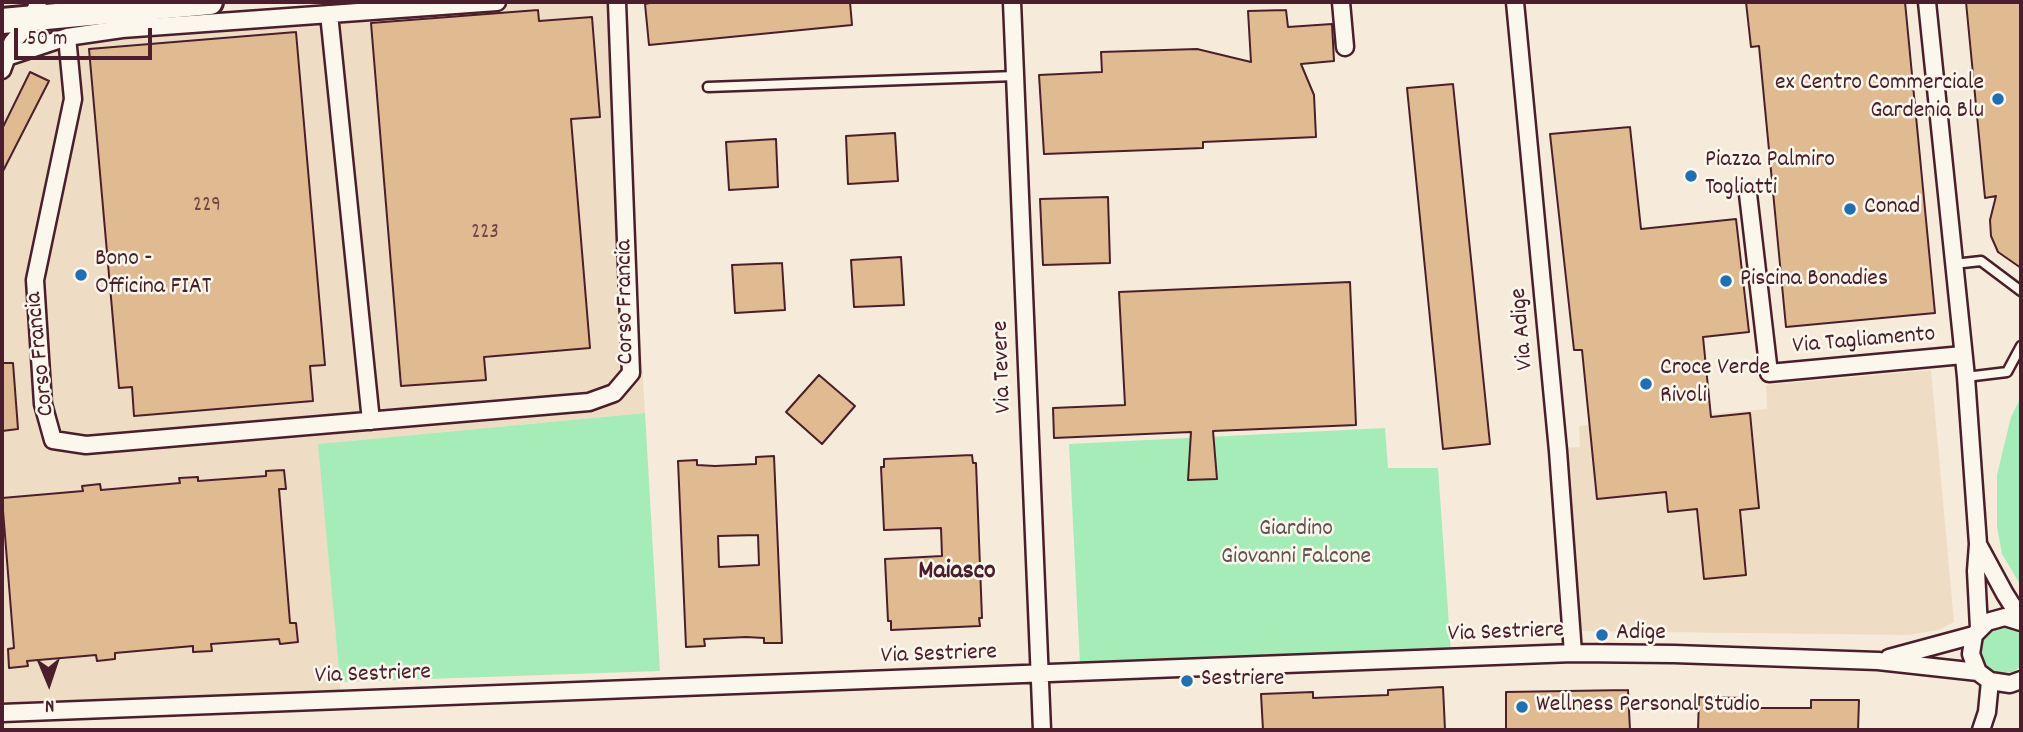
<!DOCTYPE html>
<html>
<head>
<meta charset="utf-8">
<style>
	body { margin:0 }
	#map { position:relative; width:2023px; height:732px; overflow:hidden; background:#f6ebda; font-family:Dekko,sans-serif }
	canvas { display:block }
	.frame { position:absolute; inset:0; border:4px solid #4a1f2b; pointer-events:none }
	.north { position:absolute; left:14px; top:648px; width:70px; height:70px; -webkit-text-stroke:5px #fbf7ec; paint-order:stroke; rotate:178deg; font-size:19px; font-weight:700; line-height:28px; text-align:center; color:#4a1f2b }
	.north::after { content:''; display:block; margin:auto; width:24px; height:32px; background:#4a1f2b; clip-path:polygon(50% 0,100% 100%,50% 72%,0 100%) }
	.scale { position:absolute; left:14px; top:28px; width:138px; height:32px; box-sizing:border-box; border:4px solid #4a1f2b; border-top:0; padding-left:9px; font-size:21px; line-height:24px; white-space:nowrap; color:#4a1f2b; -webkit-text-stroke:5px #fbf7ec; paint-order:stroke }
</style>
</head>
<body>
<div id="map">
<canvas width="2023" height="732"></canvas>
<div class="frame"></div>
<div class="north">N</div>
<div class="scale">50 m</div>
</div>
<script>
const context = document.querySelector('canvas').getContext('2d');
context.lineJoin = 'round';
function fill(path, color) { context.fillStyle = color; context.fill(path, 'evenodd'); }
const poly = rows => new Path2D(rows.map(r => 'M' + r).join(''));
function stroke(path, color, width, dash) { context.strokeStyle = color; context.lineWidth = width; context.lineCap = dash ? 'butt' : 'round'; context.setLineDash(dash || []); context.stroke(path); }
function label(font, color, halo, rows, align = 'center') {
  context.font = font + ' Dekko,sans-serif'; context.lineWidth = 5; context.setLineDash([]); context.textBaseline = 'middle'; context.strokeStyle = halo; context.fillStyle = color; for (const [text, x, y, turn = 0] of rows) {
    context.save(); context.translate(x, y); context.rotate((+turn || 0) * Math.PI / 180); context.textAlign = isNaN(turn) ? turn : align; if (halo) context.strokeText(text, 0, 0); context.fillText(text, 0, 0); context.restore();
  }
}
fill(poly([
	[477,2,620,2,645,413,319,444,341,696,2,710,2,76,15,42,30,34],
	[1931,370,1954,622,1938,630,1908,635,1576,631,1560,448,1580,447,1579,426,1767,409,1766,385]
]), '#efdcc4');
fill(poly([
	[2021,397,2020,512,2021,586,2002,554,1997,527,1997,475,2011,417],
	[645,413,660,671,340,682,318,444],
	[1385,428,1388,468,1438,468,1451,654,1080,664,1069,444],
	[2005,627,2013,629,2021,635,2021,666,2013,672,1998,674,1985,665,1980,650,1981,643,1990,631]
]), '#a6ecb9');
const building = poly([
	[654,2,850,2,852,25,649,45,645,4,654,2],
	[1746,2,1905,2,1935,313,1786,327,1759,46,1751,47,1746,2],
	[1966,2,2021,2,2021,268,1998,252,1991,236,1990,220,1996,196,1985,198,1966,2],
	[538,10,539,21,592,17,600,117,571,119,590,348,484,357,486,380,401,386,371,23,538,10],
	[1286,10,1288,27,1332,24,1334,61,1301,64,1314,95,1316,137,1203,142,1203,148,1044,154,1039,75,1102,72,1101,52,1197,49,1251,62,1248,11,1286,10],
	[296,32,325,365,310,366,313,401,134,416,132,387,119,388,89,49,296,32],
	[30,72,49,81,2,173,2,129,30,72],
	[1453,84,1490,444,1443,449,1407,88,1453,84],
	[1630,127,1641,229,1736,219,1749,332,1703,337,1711,417,1750,413,1759,508,1740,510,1746,575,1704,579,1697,509,1668,512,1666,492,1597,499,1582,350,1574,350,1550,134,1630,127],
	[895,133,898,181,848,184,846,136,895,133],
	[776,139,778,187,729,190,726,142,776,139],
	[1108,197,1110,263,1043,265,1040,199,1108,197],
	[901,257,904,305,854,307,851,260,901,257],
	[782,263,785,310,735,313,732,265,782,263],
	[1350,282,1356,425,1213,431,1217,479,1188,480,1191,432,1054,438,1053,408,1125,405,1119,292,1350,282],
	[2,363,13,363,18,429,2,431,2,363],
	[819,375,855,406,822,444,786,412,819,375],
	[972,455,973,463,976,463,982,618,979,618,980,626,891,630,891,621,888,621,885,559,942,556,941,528,884,530,881,467,884,467,884,459,972,455],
	[774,456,782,643,764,643,764,638,746,637,704,639,705,646,686,647,678,461,697,460,697,465,715,466,756,464,756,457,774,456],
	[758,535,759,565,719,567,718,536,758,535],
	[284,470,286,489,279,489,290,623,296,623,298,642,280,644,279,639,211,644,212,651,193,652,193,646,115,653,115,659,97,661,96,655,27,661,28,666,9,668,8,649,14,648,2,498,83,491,82,486,100,484,101,490,180,483,179,478,198,477,198,481,266,476,266,471,284,470],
	[1443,687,1445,730,1263,730,1261,694,1313,692,1313,698,1388,695,1388,690,1443,687],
	[1628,690,1630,730,1506,730,1506,692,1628,690],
	[1699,697,1744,698,1744,708,1811,708,1811,700,1859,700,1858,730,1698,730,1699,697]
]);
fill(building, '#e0ba91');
stroke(building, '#4a1f2b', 2);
const lane = poly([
	[708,87,1015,76],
	[1954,264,1981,261,2021,291],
	[1966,377,2007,372,2021,346]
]);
const street = poly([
	[1012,2,1042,730],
	[1341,2,1345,47],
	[1515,2,1558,451,1573,653],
	[1927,2,1966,377,1978,544,1976,571,1979,628],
	[329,14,371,421],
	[67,37,73,99,35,280,43,404,53,440,86,445,589,402,614,393,631,373,617,2],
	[7,57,67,37,122,29,497,2],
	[2,70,12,43,33,18,38,2],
	[1748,194,1769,373,1963,355],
	[1979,546,2005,594,2021,619],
	[2021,622,2005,617,1987,622,1974,635,1971,654,1978,672,1990,681,2010,684,2021,680],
	[1889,658,1974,635],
	[2,713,1573,653,1674,654,1878,661,1978,672],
	[1981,730,1987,712,1990,681]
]);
const primary = poly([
	[2,21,210,2]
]);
stroke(lane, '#4a1f2b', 13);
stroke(street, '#4a1f2b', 21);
stroke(primary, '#4a1f2b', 30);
stroke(lane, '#fbf7ec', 8);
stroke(street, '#fbf7ec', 16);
stroke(primary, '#fbf7ec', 24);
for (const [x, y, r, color] of [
	[1998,99,7,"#1f6fb2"],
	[1691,176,7,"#1f6fb2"],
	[1850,209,7,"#1f6fb2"],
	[81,275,7,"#1f6fb2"],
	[1726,281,7,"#1f6fb2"],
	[1646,384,7,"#1f6fb2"],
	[1602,635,7,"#1f6fb2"],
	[1187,681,7,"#1f6fb2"],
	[1522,707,7,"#1f6fb2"]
]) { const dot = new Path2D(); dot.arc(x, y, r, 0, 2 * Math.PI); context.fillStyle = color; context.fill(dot); stroke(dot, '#fbf7ec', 2.5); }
label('21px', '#704644', null, [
	["229",207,207],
	["223",485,234]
]);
label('24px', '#4a1f2b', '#fbf7ec', [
	["ex Centro Commerciale",1984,85,"right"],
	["Gardenia Blu",1984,113,"right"],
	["Piazza Palmiro",1705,162],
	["Togliatti",1705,190],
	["Conad",1864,209],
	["Bono -",95,261],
	["Officina FIAT",95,289],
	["Piscina Bonadies",1740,281],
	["Croce Verde",1660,370],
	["Rivoli",1660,398],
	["Adige",1616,635],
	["Sestriere",1201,681],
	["Wellness Personal Studio",1536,707]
], 'left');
label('24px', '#4a1f2b', '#fbf7ec', [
	["Corso Francia",627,302,-91],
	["Via Adige",1524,329,-95],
	["Via Tagliamento",1864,342,-5],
	["Corso Francia",42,354,-96],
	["Via Tevere",1004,367,-92],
	["Via Sestriere",1506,634,-2],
	["Via Sestriere",939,656,-2],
	["Via Sestriere",373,676,-2]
]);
label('24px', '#61524e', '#fbf7ec', [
	["Giardino",1296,531],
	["Giovanni Falcone",1296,559]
]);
label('bold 26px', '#4a1f2b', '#fbf7ec', [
	["Maiasco",957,573]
]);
</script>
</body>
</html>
